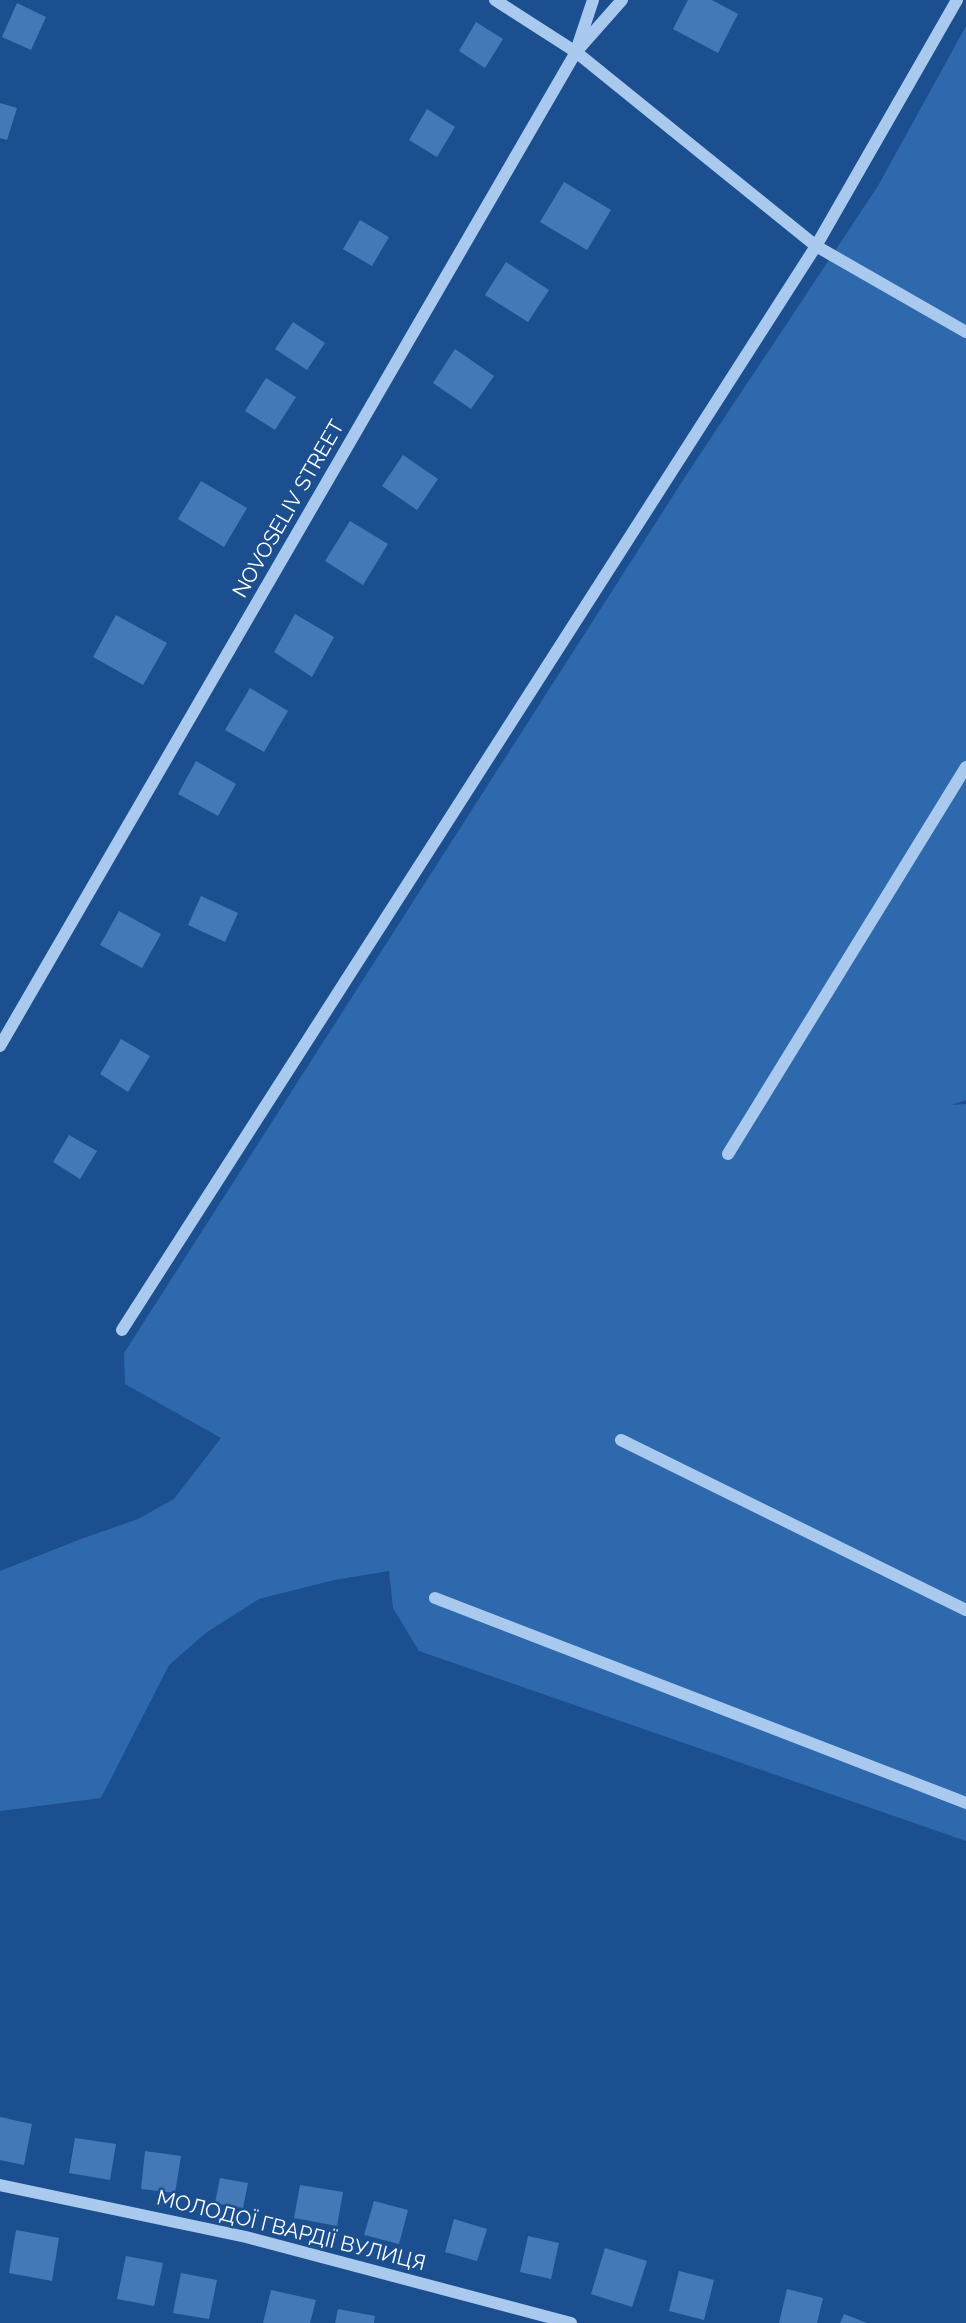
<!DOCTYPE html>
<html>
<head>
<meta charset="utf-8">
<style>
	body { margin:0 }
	canvas { display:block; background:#1b4f8f }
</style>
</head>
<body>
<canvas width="966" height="2323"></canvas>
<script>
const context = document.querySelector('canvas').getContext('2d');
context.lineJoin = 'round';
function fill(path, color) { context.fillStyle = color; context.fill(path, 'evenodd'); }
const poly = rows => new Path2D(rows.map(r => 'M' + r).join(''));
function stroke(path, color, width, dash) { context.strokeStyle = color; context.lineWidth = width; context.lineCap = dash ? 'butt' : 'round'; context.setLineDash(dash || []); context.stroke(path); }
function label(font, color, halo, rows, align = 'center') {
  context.font = font + ' Raleway,sans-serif'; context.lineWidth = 5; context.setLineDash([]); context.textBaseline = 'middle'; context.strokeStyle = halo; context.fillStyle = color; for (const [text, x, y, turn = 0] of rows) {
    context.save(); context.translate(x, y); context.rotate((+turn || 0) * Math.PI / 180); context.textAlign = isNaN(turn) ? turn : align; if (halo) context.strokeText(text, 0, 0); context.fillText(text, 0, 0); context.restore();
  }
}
fill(poly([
	[966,26,966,1100,951,1105,966,1104,966,1841,419,1651,393,1608,389,1571,334,1580,259,1599,207,1632,169,1665,101,1798,0,1811,0,1571,81,1539,138,1519,174,1499,221,1438,125,1384,124,1353,687,474,878,186]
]), '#2e69ad');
fill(poly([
	[688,0,712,0,738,14,718,53,673,29],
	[17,3,46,17,31,50,2,37],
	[476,22,503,39,485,68,459,51],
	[0,103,17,108,7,140,0,138],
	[427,109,455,127,437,157,409,140],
	[564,182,611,210,587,250,540,222],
	[360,220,389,237,372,266,343,249],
	[506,262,549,290,528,322,485,295],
	[293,322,325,343,307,370,275,349],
	[455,349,494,376,471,409,433,383],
	[266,378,296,397,275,430,245,411],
	[403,455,438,479,417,510,382,486],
	[201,481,247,508,224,547,178,519],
	[350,521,388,544,363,585,325,561],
	[295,614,334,637,312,677,274,652],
	[116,615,167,643,143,685,93,657],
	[250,688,288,711,264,752,225,730],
	[196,761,236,784,218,816,178,794],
	[201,896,238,913,225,942,188,925],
	[119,911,161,934,142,968,100,945],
	[121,1039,150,1056,128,1092,100,1074],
	[69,1135,97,1151,80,1179,53,1162],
	[0,2117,32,2124,24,2165,0,2160],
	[75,2138,116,2144,110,2180,69,2173],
	[145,2151,181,2156,175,2193,141,2189],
	[220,2178,248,2183,243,2208,215,2203],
	[300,2185,343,2192,337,2226,294,2218],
	[374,2201,408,2210,399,2244,364,2235],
	[454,2219,487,2229,477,2261,445,2252],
	[16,2230,59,2238,52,2281,9,2273],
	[528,2236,559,2243,551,2279,520,2272],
	[605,2248,647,2261,632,2307,591,2294],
	[126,2256,163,2263,154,2306,117,2299],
	[679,2271,714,2280,704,2320,669,2311],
	[181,2273,217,2280,209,2319,173,2313],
	[787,2289,823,2298,817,2323,779,2323],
	[271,2290,316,2300,310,2323,263,2323],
	[338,2309,375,2316,374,2323,335,2323],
	[844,2314,867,2323,840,2323]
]), '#4478b7');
stroke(poly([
	[495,0,576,52,816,246,966,332],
	[578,45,593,0],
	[0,1046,576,52,622,0],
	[728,1154,966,767],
	[122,1330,816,246,957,0],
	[621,1440,966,1610],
	[435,1598,966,1803],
	[0,2185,246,2237,571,2323]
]), '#a9c9ee', 12);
label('21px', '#fff', '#1b4f8f', [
	["NOVOSELIV STREET",289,509,-60],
	["МОЛОДОЇ ГВАРДІЇ ВУЛИЦЯ",291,2231,14]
]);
</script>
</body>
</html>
